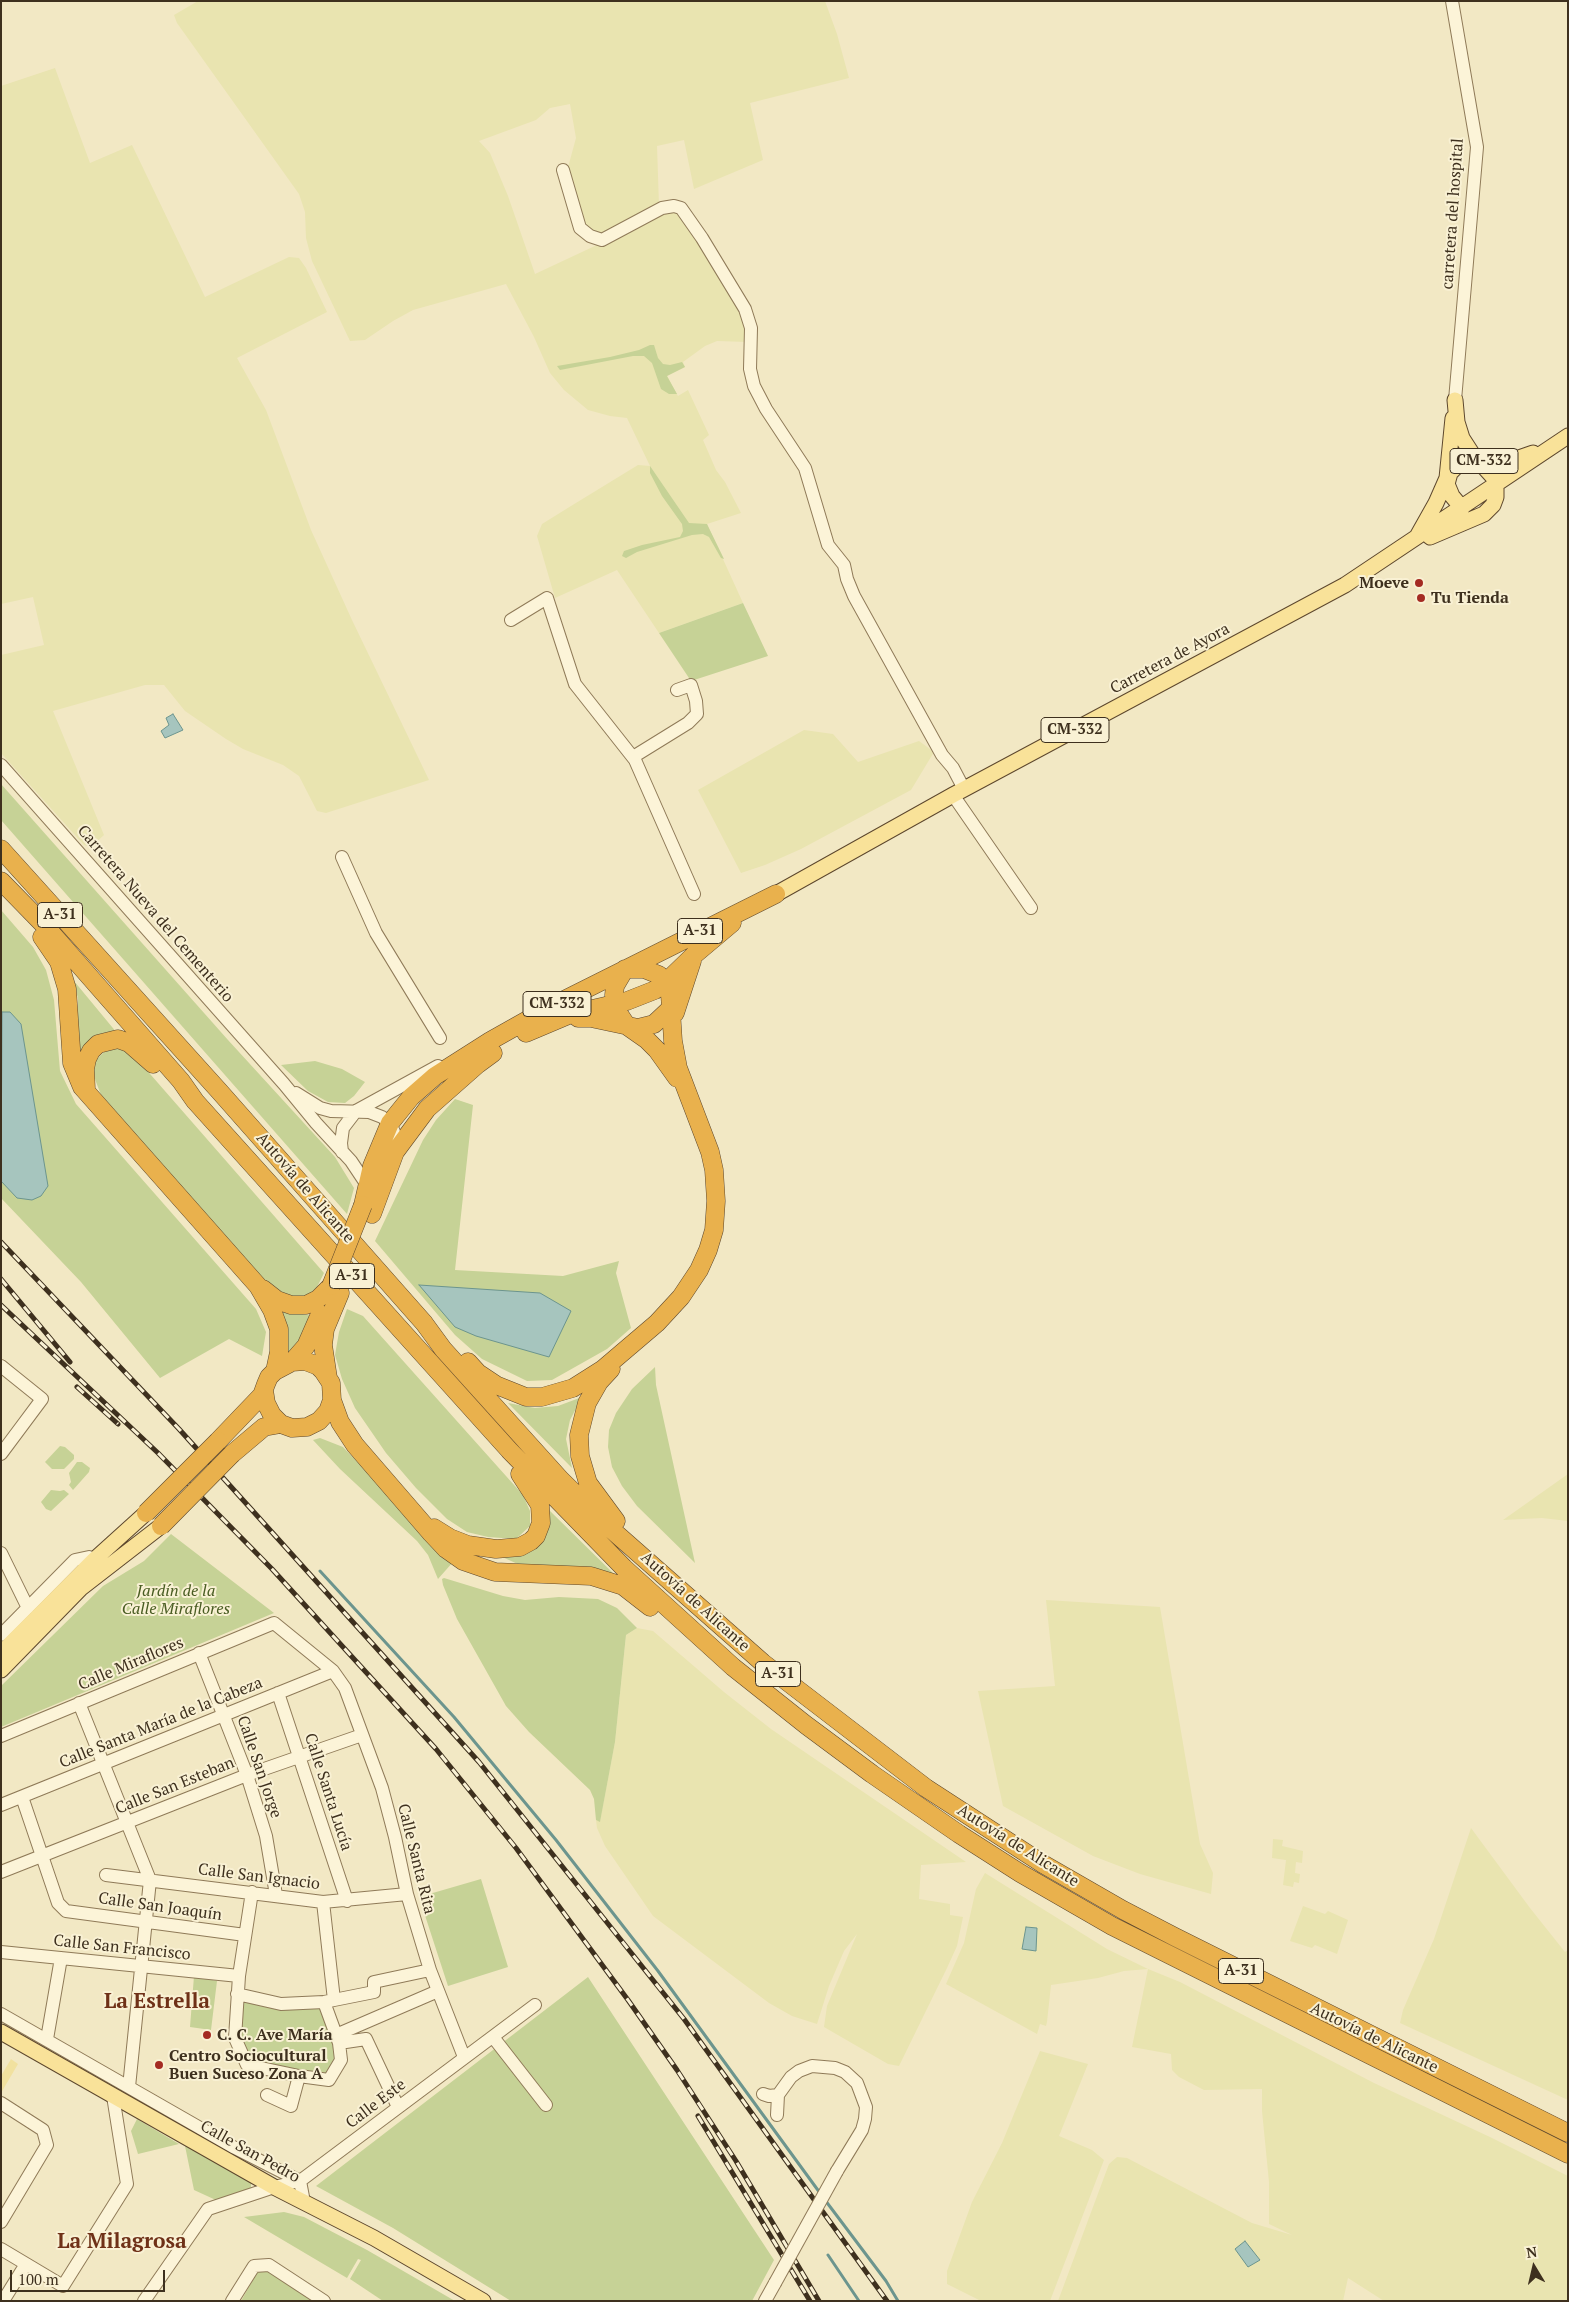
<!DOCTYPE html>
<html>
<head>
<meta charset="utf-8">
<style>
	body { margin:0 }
	#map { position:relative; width:1569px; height:2302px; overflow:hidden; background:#f2e8c4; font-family:"PT Serif",serif }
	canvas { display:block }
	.frame { position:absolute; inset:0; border:2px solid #3e301e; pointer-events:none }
	.north { position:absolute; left:1509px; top:2242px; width:50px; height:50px; -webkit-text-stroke:4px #f9f1d4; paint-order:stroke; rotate:351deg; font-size:14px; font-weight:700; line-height:20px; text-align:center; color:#3e301e }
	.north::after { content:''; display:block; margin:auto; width:18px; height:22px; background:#3e301e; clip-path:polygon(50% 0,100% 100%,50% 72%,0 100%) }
	.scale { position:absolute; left:10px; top:2270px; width:155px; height:22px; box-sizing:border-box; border:2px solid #3e301e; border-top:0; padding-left:6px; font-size:15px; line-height:18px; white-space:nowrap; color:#3e301e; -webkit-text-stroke:4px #f9f1d4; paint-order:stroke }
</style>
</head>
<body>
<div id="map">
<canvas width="1569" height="2302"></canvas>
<div class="frame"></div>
<div class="north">N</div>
<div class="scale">100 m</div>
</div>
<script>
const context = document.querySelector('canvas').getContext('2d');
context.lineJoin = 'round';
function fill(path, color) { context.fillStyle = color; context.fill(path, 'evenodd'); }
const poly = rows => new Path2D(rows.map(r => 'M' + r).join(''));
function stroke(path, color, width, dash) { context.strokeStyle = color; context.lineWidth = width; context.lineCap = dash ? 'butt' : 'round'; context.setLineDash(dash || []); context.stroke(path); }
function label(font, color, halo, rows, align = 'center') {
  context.font = font + ' "PT Serif",serif'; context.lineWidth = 4; context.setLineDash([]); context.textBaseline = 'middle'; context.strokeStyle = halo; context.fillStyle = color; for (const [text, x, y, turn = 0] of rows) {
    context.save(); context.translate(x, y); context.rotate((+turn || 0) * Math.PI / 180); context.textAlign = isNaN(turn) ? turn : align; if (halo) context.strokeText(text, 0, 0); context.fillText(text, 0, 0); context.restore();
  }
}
fill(poly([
	[198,1,825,1,837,34,849,78,750,103,763,160,694,189,684,140,657,146,659,206,600,235,583,226,567,171,576,138,570,104,550,108,536,120,479,141,490,153,508,196,535,274,614,237,664,209,682,215,744,317,747,342,717,341,705,346,683,362,685,367,667,376,678,396,688,390,709,435,703,440,716,470,725,482,741,513,707,524,743,603,659,633,617,570,555,598,537,536,542,524,571,506,638,465,650,466,627,418,610,416,588,410,564,390,550,373,534,337,506,284,413,310,393,321,365,340,350,341,312,261,306,238,305,212,299,194,177,23,174,15],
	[55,68,90,163,132,145,205,297,289,257,299,258,306,268,327,312,237,358,266,410,311,530,352,620,429,780,326,813,317,811,299,776,283,765,243,749,226,739,185,711,164,685,145,685,53,711,104,835,91,847,84,845,1,753,1,655,44,645,33,597,1,604,1,86],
	[804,730,833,734,858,762,919,741,934,752,911,790,801,849,765,865,741,873,698,790],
	[1568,1474,1568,1521,1542,1518,1503,1520],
	[1046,1600,1160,1607,1200,1844,1213,1873,1211,1894,1140,1874,1093,1856,1003,1806,978,1691,1055,1686],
	[637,1628,653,1631,724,1692,771,1729,966,1862,921,1865,919,1899,950,1904,950,1915,963,1917,957,1946,947,1968,899,2066,888,2064,824,2027,827,2006,857,1934,844,1951,829,1986,817,2024,792,2016,769,2003,653,1916,605,1846,597,1828,596,1820,600,1821,615,1742,626,1635],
	[1471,1828,1530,1908,1565,1952,1568,1950,1568,2100,1400,2023,1403,2010,1434,1939],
	[1273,1839,1283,1840,1282,1846,1303,1851,1302,1863,1296,1862,1295,1873,1300,1874,1299,1883,1294,1882,1293,1887,1283,1885,1286,1860,1272,1858],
	[985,1873,1107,1949,1148,1969,1180,1982,1374,2083,1490,2137,1568,2176,1568,2301,1384,2301,1348,2278,1343,2301,1058,2301,1109,2164,1117,2157,1127,2158,1252,2223,1292,2235,1269,2224,1269,2182,1262,2111,1262,2089,1204,2090,1179,2077,1172,2070,1171,2054,1132,2047,1148,1969,1124,1971,1098,1978,1051,1985,1047,2022,1046,2026,1040,2024,1037,2034,946,1984,964,1943,976,1889],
	[1303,1906,1325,1914,1328,1911,1348,1920,1337,1954,1315,1945,1312,1948,1290,1941],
	[1040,2051,1088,2064,1059,2136,1092,2150,1104,2160,1050,2301,981,2301,947,2284,947,2271,972,2202,1002,2143]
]), '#e9e4b0');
fill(poly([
	[650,345,654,345,658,358,663,364,670,365,682,362,685,367,667,376,677,394,669,394,661,389,652,363,644,356,633,356,560,370,557,366,610,357,639,350],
	[650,466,689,523,707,524,724,559,721,558,709,537,703,534,692,535,637,552,626,558,622,556,624,551,642,545,680,537,683,531,682,524,662,496,650,473],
	[743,603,768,656,691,681,659,633],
	[1,784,228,1040,335,1157,354,1188,347,1214,1,820],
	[1,910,33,947,46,970,54,1000,60,1071,76,1104,256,1309,266,1332,262,1356,229,1339,160,1378,81,1282,1,1198],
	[74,981,117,1033,80,1061,77,1030,78,999],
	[113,1049,123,1049,137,1059,324,1273,317,1287,308,1295,292,1298,273,1291,101,1095,93,1074,93,1066,96,1060,106,1050],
	[315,1061,342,1069,365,1082,354,1096,345,1103,328,1102,308,1091,281,1065],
	[455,1099,473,1105,455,1270,563,1276,619,1261,616,1273,631,1328,607,1349,552,1380,527,1381,482,1359,455,1335,375,1241,423,1140,436,1120],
	[347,1309,363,1316,523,1495,530,1511,530,1526,516,1539,488,1537,467,1532,447,1519,416,1488,386,1453,355,1408,342,1379,335,1355,339,1332],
	[280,1311,310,1315,308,1331,288,1354,286,1351],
	[655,1367,656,1385,695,1563,637,1506,622,1486,612,1467,608,1447,609,1430,616,1413,632,1389],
	[582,1397,570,1420,566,1439,572,1468,508,1403,535,1408,558,1406],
	[320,1438,343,1447,453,1562,438,1579,428,1555,417,1541,340,1469,313,1440],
	[60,1446,65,1447,74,1455,74,1459,64,1469,52,1469,45,1462],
	[77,1462,82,1462,90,1468,89,1472,73,1490,69,1485,71,1482,69,1473],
	[51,1490,60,1491,64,1490,69,1494,51,1511,46,1509,41,1502],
	[548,1509,615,1575,522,1566,498,1555,514,1555],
	[171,1534,274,1613,1,1727,1,1686,103,1586,144,1561],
	[444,1578,503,1596,525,1600,559,1597,598,1599,617,1608,637,1628,626,1635,615,1742,600,1822,596,1820,594,1799,590,1790,529,1732,506,1706,457,1619,443,1585,442,1579],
	[481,1879,508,1967,448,1986,419,1897],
	[194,1976,217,1981,211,2030,190,2027],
	[588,1977,774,2260,752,2301,511,2301,393,2228,316,2186],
	[238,1995,319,2003,337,2057,323,2077,246,2062,237,2034],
	[137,2119,179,2144,138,2154,131,2131],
	[185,2146,251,2179,251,2187,248,2191,218,2201,194,2190],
	[284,2212,304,2217,367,2250,455,2301,383,2301,350,2279,361,2260,358,2259,347,2278,244,2217],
	[270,2270,316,2301,241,2301,258,2271]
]), '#c6d296');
fill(poly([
	[11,2059,18,2064,1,2093,1,2076]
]), '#f1e19f');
const water = poly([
	[173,714,183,730,165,738,161,731,169,725,166,718,173,714],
	[2,1012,10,1012,21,1024,48,1186,41,1196,32,1200,17,1198,1,1181,2,1012],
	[419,1285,540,1293,571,1311,549,1357,476,1336,455,1327,419,1285],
	[1026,1927,1037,1928,1036,1951,1022,1949,1026,1927],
	[1245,2241,1260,2260,1248,2267,1235,2249,1245,2241]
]);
fill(water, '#a6c5be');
stroke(water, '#6c958e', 1);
stroke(poly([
	[320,1571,454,1717,556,1840,658,1971,820,2193],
	[825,2200,886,2281,898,2301],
	[828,2255,859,2301]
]), '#6c958e', 3);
const minor = poly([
	[1452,1,1477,147,1455,400],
	[563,170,580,228,590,236,602,240,662,208,674,206,681,208,702,238,745,309,751,328,750,369,754,386,766,409,805,468,828,545,844,565,847,579,854,596,942,755,953,768,964,789],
	[511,620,547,598,575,684,635,760,694,894],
	[633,757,688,723,697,714,696,701,691,685,677,690],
	[1,765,284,1084,316,1123,351,1161,367,1185],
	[953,795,1031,908],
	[342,857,376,933,440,1038],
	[296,1093,320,1108,331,1111,369,1112,382,1117,390,1123,394,1132,396,1143,395,1152],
	[342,1152,341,1143,343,1128,356,1111,438,1066],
	[1,1366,42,1399,1,1454],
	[1,1553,28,1608],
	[1,1635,75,1560,89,1557,94,1560],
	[199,1653,247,1775,266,1836,276,1895],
	[278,1693,347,1901],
	[79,1703,150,1880,129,2087],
	[1,1736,274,1623,333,1671,345,1688,382,1788,395,1837,407,1894,430,1970,464,2057],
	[22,1797,58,1903,66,1911,245,1935],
	[1,1805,333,1671],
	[1,1872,247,1775,362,1735],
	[106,1875,323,1902,407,1894],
	[252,1892,239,1976,235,2038,247,2065,299,2076],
	[323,1902,334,2000],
	[1,1952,239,1976],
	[237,1994,281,2004,324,2002,374,1992,374,1982,430,1970],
	[1,2014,235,2148,300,2181,304,2202],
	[336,2035,438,1991],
	[493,2037,546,2105],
	[47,2039,61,1958],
	[339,2043,366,2039,398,2107],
	[763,2094,769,2096,778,2095],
	[267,2095,291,2106,299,2076,329,2080,341,2060,339,2043,324,2002],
	[1,2103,43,2130,47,2145,1,2222],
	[777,2115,778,2095,791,2077,799,2071,812,2066,835,2068,845,2072,857,2083,866,2107,865,2119,862,2130,837,2171],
	[1,2249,63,2286,127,2184,113,2096],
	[3,2301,26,2264],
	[144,2301,208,2209,274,2187,300,2181,535,2005],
	[232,2301,254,2266,269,2265,324,2301],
	[765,2301,775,2283]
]);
const major = poly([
	[1462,508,1452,496,1447,484,1450,473,1457,466,1469,461,1510,461,1533,453],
	[1418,535,1436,503,1447,478,1453,418],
	[1430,537,1484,514,1493,505,1496,497,1496,484,1493,477,1473,455,1462,438,1457,422,1455,400],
	[776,894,953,795,1345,585,1568,436],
	[1,1653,94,1560,146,1513],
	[1,1670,81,1588,161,1526],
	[1,2032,274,2187,374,2238,483,2301]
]);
const highway = poly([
	[1,849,220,1092,424,1323,443,1349,561,1480,612,1530,763,1663,926,1788,1043,1864,1123,1910,1175,1937,1568,2133],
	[1,881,46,927,181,1081,195,1101,509,1450,624,1568,733,1667,806,1725,872,1774,959,1834,1020,1873,1112,1926,1568,2154],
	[42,937,59,962,67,989,72,1063,82,1087,258,1286,272,1310,279,1329,279,1352,275,1371],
	[625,969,615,986,614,995,617,1011,627,1026,647,1040,657,1050,677,1078],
	[675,1013,692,961],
	[578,1018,591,1018,638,1028,654,1024,670,1009],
	[526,1033,571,1014,627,1001,655,990,666,982,694,955,732,923],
	[86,1089,85,1069,87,1059,91,1051,98,1044,118,1039,129,1043,153,1064],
	[363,1205,372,1166,390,1123,411,1097,435,1076,490,1041,554,1005,776,894],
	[372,1214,395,1152,427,1109,478,1064,493,1053],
	[263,1289,277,1300,291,1305,306,1305,318,1299,331,1286],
	[292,1362,306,1346,320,1314],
	[468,1362,478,1373,496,1385,526,1397,542,1397,573,1388,603,1369,657,1323,681,1297,699,1270,708,1250,714,1230,716,1201,714,1170,710,1152,678,1068,673,1041,670,994,666,982,659,975,644,969,625,969],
	[611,1369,599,1382,587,1403,579,1435,580,1456,588,1483,616,1521],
	[328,1378,323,1345,325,1329,340,1293],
	[332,1400,340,1422,355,1445,431,1533,446,1549,463,1561,495,1572,591,1576,623,1586,650,1607],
	[218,1441,262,1395,266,1384,269,1377,275,1371,292,1362,305,1361,318,1366,323,1371,331,1383,332,1400,328,1411,319,1421,307,1427,292,1428,281,1424,272,1415,266,1403,264,1390],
	[232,1454,264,1427,281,1424],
	[434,1528,450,1538,468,1545,496,1549,520,1547,531,1541,536,1536,541,1523,540,1505,520,1474]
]);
stroke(minor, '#8f7a58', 14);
stroke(major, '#5d472d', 17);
stroke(highway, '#5d472d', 19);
stroke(minor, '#fcf4d8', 12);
stroke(major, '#f9e299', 15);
stroke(highway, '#e9b14d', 18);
const rail = poly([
	[1,1242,179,1429,479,1762,684,2019,887,2301],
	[1,1279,70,1362],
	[1,1305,158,1453,272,1569,436,1749,516,1848,628,2000,677,2070,736,2161,819,2301],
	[77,1387,118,1424],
	[698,2116,810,2301]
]);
stroke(rail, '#3e301e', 5);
stroke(rail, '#f9f1d4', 3, [9]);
const minorBridge = poly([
	[775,2283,837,2171]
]);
const highwayBridge = poly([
	[331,1286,363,1205],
	[146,1513,218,1441],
	[161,1526,232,1454]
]);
stroke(minorBridge, '#8f7a58', 14, []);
stroke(highwayBridge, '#5d472d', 19, []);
stroke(minorBridge, '#fcf4d8', 12);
stroke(highwayBridge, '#e9b14d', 18);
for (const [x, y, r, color] of [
	[1419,583,5,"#a42b22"],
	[1421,598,5,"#a42b22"],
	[207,2035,5,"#a42b22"],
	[159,2065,5,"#a42b22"]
]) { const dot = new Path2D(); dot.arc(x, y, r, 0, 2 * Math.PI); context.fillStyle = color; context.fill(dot); stroke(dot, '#f9f1d4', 2); }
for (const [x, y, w] of [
	[1484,461,68],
	[1075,730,68],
	[60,915,45],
	[700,931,45],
	[557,1004,68],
	[352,1276,45],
	[778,1674,45],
	[1241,1971,45]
]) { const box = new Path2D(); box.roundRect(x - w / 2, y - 12.5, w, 25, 4); context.fillStyle = '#f9f1d4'; context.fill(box); stroke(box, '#3e301e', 1); }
label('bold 15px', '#3e301e', null, [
	["CM-332",1484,461],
	["CM-332",1075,730],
	["A-31",60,915],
	["A-31",700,931],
	["CM-332",557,1004],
	["A-31",352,1276],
	["A-31",778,1674],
	["A-31",1241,1971]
]);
label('16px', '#3e301e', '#f9f1d4', [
	["carretera del hospital",1453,214,-86],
	["Carretera de Ayora",1170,659,-28],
	["Carretera Nueva del Cementerio",155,914,49],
	["Autovía de Alicante",305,1188,49],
	["Autovía de Alicante",695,1602,42],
	["Calle Miraflores",131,1664,-23],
	["Calle Santa María de la Cabeza",161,1723,-22],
	["Calle San Jorge",259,1767,71],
	["Calle San Esteban",175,1786,-22],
	["Calle Santa Lucía",328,1792,72],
	["Autovía de Alicante",1018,1846,32],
	["Calle Santa Rita",416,1859,76],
	["Calle San Ignacio",259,1877,7],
	["Calle San Joaquín",160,1907,8],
	["Calle San Francisco",122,1948,6],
	["Autovía de Alicante",1374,2038,26],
	["Calle Este",376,2104,-37],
	["Calle San Pedro",250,2152,29]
]);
label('bold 16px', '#3e301e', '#f9f1d4', [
	["Moeve",1409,583,"right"],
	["Tu Tienda",1431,598],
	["C. C. Ave María",217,2035],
	["Centro Sociocultural",169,2056],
	["Buen Suceso Zona A",169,2074]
], 'left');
label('italic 16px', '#495c22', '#f9f1d4', [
	["Jardín de la",176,1591],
	["Calle Miraflores",176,1609]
]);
label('bold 21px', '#6f3118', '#f9f1d4', [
	["La Estrella",157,2002],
	["La Milagrosa",122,2242]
]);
</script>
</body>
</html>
